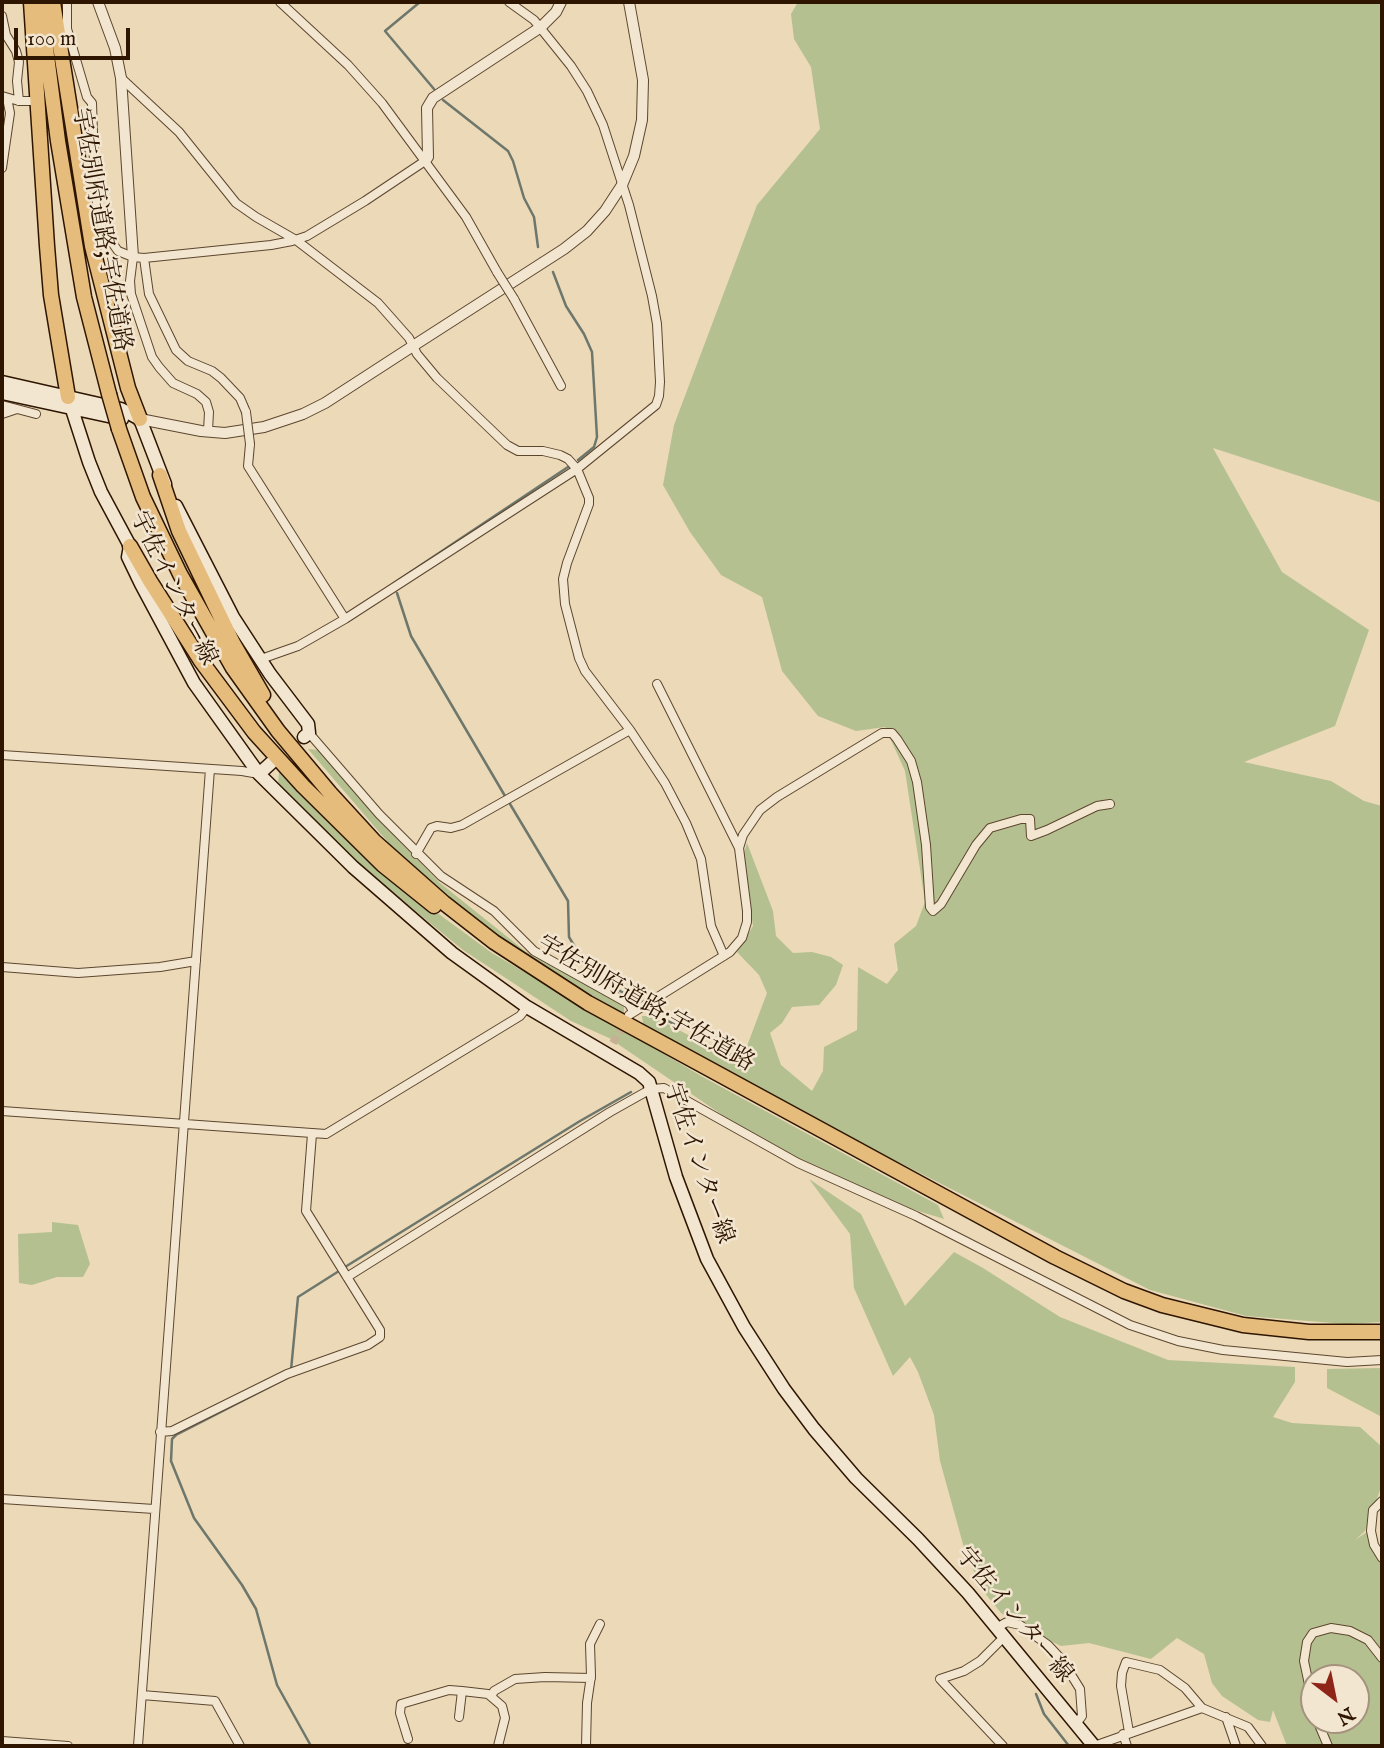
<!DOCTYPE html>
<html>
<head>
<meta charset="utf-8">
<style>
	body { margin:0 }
	#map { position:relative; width:1384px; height:1748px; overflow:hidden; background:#ebd9b8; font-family:"IM FELL English",serif }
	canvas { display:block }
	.frame { position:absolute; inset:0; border:4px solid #2e1500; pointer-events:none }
	.north { position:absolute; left:1300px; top:1664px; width:70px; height:70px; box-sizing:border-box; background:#f2e6d1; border:2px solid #a4927d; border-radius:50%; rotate:148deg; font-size:19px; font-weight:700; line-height:28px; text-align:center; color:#2e1500 }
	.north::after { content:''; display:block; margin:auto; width:24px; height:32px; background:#8f2418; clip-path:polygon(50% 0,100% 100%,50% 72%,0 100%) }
	.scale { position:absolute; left:14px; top:28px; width:116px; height:32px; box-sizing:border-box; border:4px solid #2e1500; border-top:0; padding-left:9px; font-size:21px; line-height:24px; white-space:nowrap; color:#2e1500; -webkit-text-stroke:5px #f2e6d1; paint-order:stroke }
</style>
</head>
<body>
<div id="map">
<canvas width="1384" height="1748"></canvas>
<div class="frame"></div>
<div class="north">N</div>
<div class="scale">100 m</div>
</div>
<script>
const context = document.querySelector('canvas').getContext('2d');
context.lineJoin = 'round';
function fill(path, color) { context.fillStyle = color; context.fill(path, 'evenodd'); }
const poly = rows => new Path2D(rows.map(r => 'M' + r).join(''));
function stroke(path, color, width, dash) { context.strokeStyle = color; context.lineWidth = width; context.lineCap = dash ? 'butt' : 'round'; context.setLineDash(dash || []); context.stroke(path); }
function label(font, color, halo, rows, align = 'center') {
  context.font = font + ' "IM FELL English","Noto Serif JP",serif'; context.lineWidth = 5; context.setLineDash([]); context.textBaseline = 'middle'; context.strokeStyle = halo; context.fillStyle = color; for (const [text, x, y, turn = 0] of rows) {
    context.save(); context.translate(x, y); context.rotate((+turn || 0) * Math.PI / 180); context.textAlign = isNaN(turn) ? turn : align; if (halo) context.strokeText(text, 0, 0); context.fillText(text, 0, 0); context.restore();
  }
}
fill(poly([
	[798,2,1382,2,1382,503,1213,448,1282,572,1369,630,1335,726,1244,762,1331,781,1364,801,1382,806,1382,1322,1346,1324,1246,1316,1150,1290,841,1133,680,1047,643,1024,642,1016,652,1016,719,1051,737,1054,747,1046,767,993,759,975,737,952,753,926,743,856,747,843,773,911,776,936,793,953,812,952,831,957,843,965,836,985,819,1005,792,1007,782,1023,770,1033,781,1065,812,1091,823,1071,824,1047,857,1030,858,967,887,984,898,970,894,944,916,926,925,902,905,771,885,727,856,731,818,716,782,671,762,597,721,575,690,532,663,485,674,425,757,205,820,129,811,67,794,39,791,14],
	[308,749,318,750,374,815,440,883,525,951,602,992,624,1007,624,1014,516,951,429,883,392,847],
	[279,772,340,834,402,887,492,953,703,1077,938,1205,944,1219,844,1188,740,1127,609,1038,571,1021,463,950,364,869,278,784],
	[809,1179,861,1214,905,1306,954,1252,983,1268,1060,1317,1168,1360,1295,1367,1295,1382,1273,1417,1292,1423,1360,1427,1382,1447,1382,1485,1365,1531,1355,1540,1367,1532,1382,1548,1382,1746,1287,1746,1273,1710,1270,1722,1258,1720,1222,1696,1212,1683,1204,1654,1177,1638,1151,1659,1089,1643,1061,1646,1034,1633,1001,1613,984,1592,966,1555,940,1461,934,1415,918,1372,910,1357,893,1376,854,1288,850,1234],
	[1314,1678,1356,1678,1356,1720,1314,1720],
	[52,1222,78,1225,90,1264,83,1277,57,1277,32,1285,19,1283,18,1234,52,1232],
	[1382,1368,1382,1417,1327,1388,1327,1369]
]), '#b5c090');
stroke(poly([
	[420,2,385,31,434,89],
	[443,100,508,151,513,161,524,198,534,217,538,247],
	[553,272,566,306,584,334,592,352,597,437,594,447,578,460],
	[394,583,568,467],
	[397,593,411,636,505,796],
	[510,804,568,901,569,937,591,974,634,999],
	[648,1011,674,1024],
	[345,1267,580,1121,631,1092],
	[291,1370,298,1297,339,1271],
	[289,1377,176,1435,172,1439,171,1461,194,1518,242,1585,256,1609,277,1685,311,1746],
	[1036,1694,1044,1714,1069,1746]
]), '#6e776c', 2.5);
stroke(poly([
	[613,1043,626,1021]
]), '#c5b293', 8, [8, 4]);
const minor = poly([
	[67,2,67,29,87,97,92,103,95,194,102,228,118,251,133,257,144,258,271,245,292,241,307,236,365,201,425,161],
	[280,2,348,65,382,103,466,217,497,272],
	[2,16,6,35,16,51,19,62,17,81,19,101],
	[121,78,179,132,236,203,256,217,296,240,378,303,409,338,417,354,437,378,507,445,518,451,543,451,560,455,568,459,577,469,589,498,589,504,567,563,563,579,565,604,579,658,585,671,630,730,665,783,686,823,701,859,711,926,724,956],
	[2,96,19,101,31,101],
	[2,168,10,113,7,98],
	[133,257,130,281,131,294,152,357,159,367,173,383,197,394,206,402,209,412,208,431],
	[144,258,149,294,176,350,188,361,212,371,221,378,240,398,246,412],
	[514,299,561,386],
	[2,405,36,414],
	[2,414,17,409],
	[250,444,248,466,345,619],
	[261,659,298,646,345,619,577,469,656,405,659,396,660,382,657,324,652,296,629,205,603,125,587,91,571,66,534,20,509,2],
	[657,684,739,848],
	[309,733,379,814,441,876,494,911,534,951,629,1004,633,1011],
	[2,755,242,771,259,774],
	[416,854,431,828,437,826,451,828,462,825,630,730],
	[2,967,78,973,160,967,196,961],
	[629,1015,730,952,742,938,747,922,747,911,739,848,743,835,760,810,777,797,882,733,892,733,897,739,911,761,917,782,926,845,930,907,933,911,941,904,976,845,990,828,1021,819,1030,819,1031,836,1047,830,1097,806,1110,804],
	[2,1111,326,1134,520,1016,527,1007],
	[347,1277,610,1112,651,1089,664,1088,798,1163,916,1216,1130,1325,1178,1341,1223,1350,1347,1362,1382,1360],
	[160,1432,172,1431,287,1374,368,1345,380,1337,380,1330,306,1211,312,1134],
	[2,1499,154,1509],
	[1382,1501,1373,1510,1371,1531,1374,1545,1382,1558],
	[996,1628,1007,1622,1020,1625,1048,1645,1062,1660,1080,1689,1082,1716,1076,1724],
	[142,1695,215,1701,240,1746],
	[492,1695,494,1691,515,1679,545,1677,591,1678],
	[1314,1708,1304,1661,1307,1642,1313,1633,1331,1628,1350,1631,1368,1640,1382,1658],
	[459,1717,462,1691],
	[1226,1717,1236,1746],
	[1317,1720,1328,1746],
	[1129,1732,1121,1686,1122,1673,1126,1662,1160,1670,1185,1688,1202,1708],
	[1123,1734,1127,1746],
	[408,1739,400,1713,401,1704,449,1690,462,1691,488,1694,502,1706,505,1718,498,1746],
	[2,1741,68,1746],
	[138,1746,210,769],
	[586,1746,587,1703,591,1676,590,1644,600,1624],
	[1003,1746,940,1679,964,1671,980,1661,1004,1637],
	[1094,1746,1202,1708,1248,1727,1262,1746]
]);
const tertiary = poly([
	[98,2,115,48,121,78,133,257],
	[425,161,428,157,427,108,433,98,541,27,556,12,561,2],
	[140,419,201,431,225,433,264,427,303,414,325,403,413,346,564,249,587,231,605,211,622,185,634,156,642,120,643,80,629,2]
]);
const secondary = poly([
	[2,382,121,409,140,419,165,484],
	[2,393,122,419],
	[68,397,89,462,101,492,130,546,128,557,141,584,194,683,259,774,353,867,452,953,527,1007,639,1073,649,1082,676,1177,707,1259,744,1327,784,1389,814,1429,856,1478,918,1539,968,1593,1094,1746],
	[176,506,233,617,270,674,308,724,309,733,304,737],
	[259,774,271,763]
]);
const motorway = poly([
	[31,2,47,246,51,295,68,397],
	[40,2,58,141,84,297,109,394],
	[53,2,92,246,128,388,140,419],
	[119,429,143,497,180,574,233,668,278,731,330,793,374,841,444,903,494,942,588,1003,1055,1257,1124,1291,1162,1305,1243,1325,1309,1332,1382,1332],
	[160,475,179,531,233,643,263,695],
	[130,546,150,581,201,661,254,732,303,786,383,865,434,906]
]);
stroke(minor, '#5d462e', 10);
stroke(tertiary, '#5d462e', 12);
stroke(secondary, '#2e1500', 15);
stroke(motorway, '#2e1500', 17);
stroke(minor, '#f2e6d1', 8);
stroke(tertiary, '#f2e6d1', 10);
stroke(secondary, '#f2e6d1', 12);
stroke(motorway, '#e6bc7c', 14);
const minorBridge = poly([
	[497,272,514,299],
	[246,412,250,444]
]);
const motorwayBridge = poly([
	[109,394,119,429]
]);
stroke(minorBridge, '#5d462e', 10, []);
stroke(motorwayBridge, '#2e1500', 17, []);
stroke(minorBridge, '#f2e6d1', 8);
stroke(motorwayBridge, '#e6bc7c', 14);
label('24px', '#2e1500', '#f2e6d1', [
	["宇佐別府道路;宇佐道路",100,230,80],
	["宇佐インター線",172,589,64],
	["宇佐別府道路;宇佐道路",645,1005,30],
	["宇佐インター線",697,1164,71],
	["宇佐インター線",1013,1616,50]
]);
</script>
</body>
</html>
